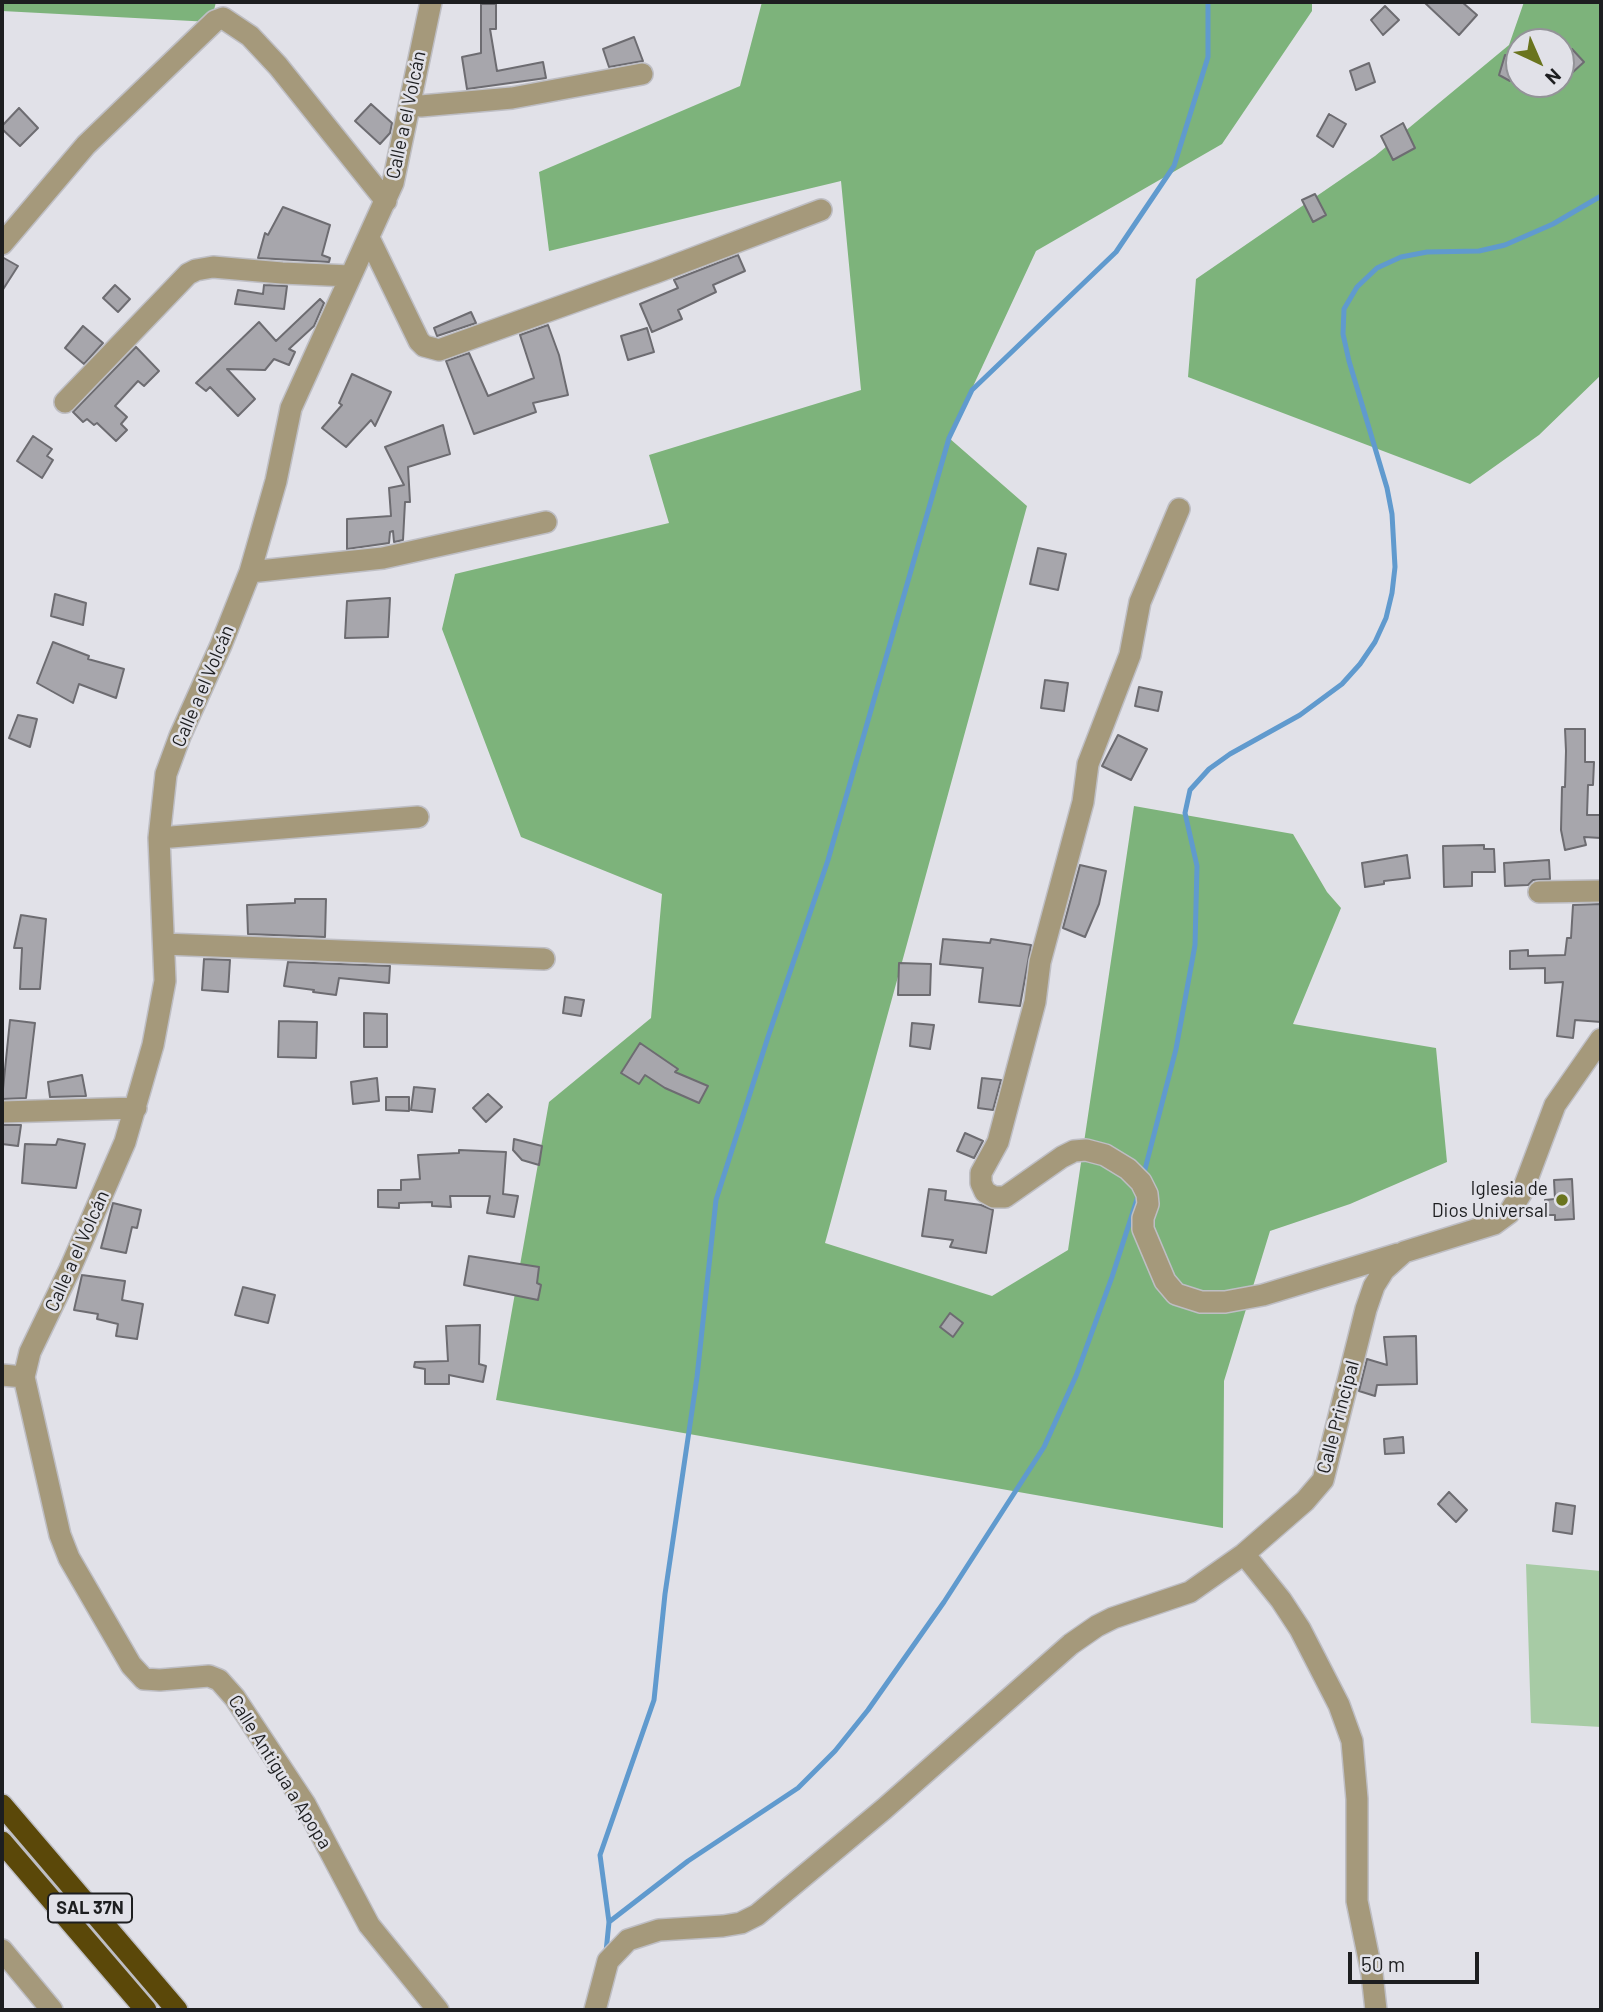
<!DOCTYPE html>
<html>
<head>
<meta charset="utf-8">
<style>
	body { margin:0 }
	#map { position:relative; width:1603px; height:2012px; overflow:hidden; background:#e1e1e8; font-family:Barlow,sans-serif }
	canvas { display:block }
	.frame { position:absolute; inset:0; border:4px solid #1d1e20; pointer-events:none }
	.north { position:absolute; left:1505px; top:28px; width:70px; height:70px; box-sizing:border-box; background:#e1e1e8; border:2px solid #939398; border-radius:50%; rotate:136deg; font-size:19px; font-weight:700; line-height:28px; text-align:center; color:#1d1e20 }
	.north::after { content:''; display:block; margin:auto; width:24px; height:32px; background:#6a741e; clip-path:polygon(50% 0,100% 100%,50% 72%,0 100%) }
	.scale { position:absolute; left:1348px; top:1952px; width:131px; height:32px; box-sizing:border-box; border:4px solid #1d1e20; border-top:0; padding-left:9px; font-size:21px; line-height:24px; white-space:nowrap; color:#1d1e20; -webkit-text-stroke:5px #e1e1e8; paint-order:stroke }
</style>
</head>
<body>
<div id="map">
<canvas width="1603" height="2012"></canvas>
<div class="frame"></div>
<div class="north">N</div>
<div class="scale">50 m</div>
</div>
<script>
const context = document.querySelector('canvas').getContext('2d');
context.lineJoin = 'round';
function fill(path, color) { context.fillStyle = color; context.fill(path, 'evenodd'); }
const poly = rows => new Path2D(rows.map(r => 'M' + r).join(''));
function stroke(path, color, width, dash) { context.strokeStyle = color; context.lineWidth = width; context.lineCap = dash ? 'butt' : 'round'; context.setLineDash(dash || []); context.stroke(path); }
function label(font, color, halo, rows, align = 'center') {
  context.font = font + ' Barlow,sans-serif'; context.lineWidth = 5; context.setLineDash([]); context.textBaseline = 'middle'; context.strokeStyle = halo; context.fillStyle = color; for (const [text, x, y, turn = 0] of rows) {
    context.save(); context.translate(x, y); context.rotate((+turn || 0) * Math.PI / 180); context.textAlign = isNaN(turn) ? turn : align; if (halo) context.strokeText(text, 0, 0); context.fillText(text, 0, 0); context.restore();
  }
}
fill(poly([
	[1526,1564,1601,1571,1601,1727,1531,1723]
]), '#a7cba5');
fill(poly([
	[2,2,216,2,211,22,2,11],
	[762,2,1312,2,1312,11,1222,144,1036,251,949,438,1027,506,825,1243,992,1296,1068,1250,1134,806,1293,834,1327,892,1341,908,1293,1024,1436,1048,1447,1162,1350,1204,1270,1231,1224,1381,1223,1528,496,1400,549,1102,651,1018,662,894,521,837,442,629,455,574,669,523,649,455,861,390,841,181,549,251,539,172,740,86],
	[1524,2,1601,2,1601,375,1539,435,1470,484,1188,377,1196,279,1375,156,1509,45],
	[1519,42,1561,42,1561,84,1519,84]
]), '#7db37b');
stroke(poly([
	[1143,1177,1176,1049,1195,945,1197,866,1185,813,1190,790,1209,769,1230,754,1300,715,1342,684,1360,664,1375,642,1386,618,1392,593,1395,567,1392,514,1387,488,1349,361,1343,334,1344,309,1357,287,1377,268,1401,257,1427,252,1479,251,1505,245,1553,224,1601,196],
	[609,1922,688,1861,798,1788,835,1751,868,1710,944,1602,1044,1447,1076,1376,1112,1277,1139,1193],
	[606,1952,609,1922,600,1855,654,1700,665,1594,697,1377,716,1200,768,1037,828,860,949,438,972,390,1116,252,1174,166,1208,57,1208,2]
]), '#609ace', 5);
const building = poly([
	[1424,2,1462,2,1477,15,1459,35,1424,2],
	[481,4,496,4,496,29,490,29,497,71,543,62,546,78,467,89,462,57,481,53,481,4],
	[1385,6,1399,20,1383,35,1371,20,1385,6],
	[634,37,643,61,609,67,603,49,634,37],
	[1572,49,1584,62,1573,72,1561,58,1572,49],
	[1505,55,1519,62,1519,68,1510,81,1499,75,1505,55],
	[1369,63,1375,82,1356,90,1350,71,1369,63],
	[371,104,392,123,390,133,380,144,355,121,371,104],
	[19,108,38,128,20,146,2,129,2,126,19,108],
	[1329,114,1346,124,1333,147,1317,136,1329,114],
	[1403,123,1415,148,1393,160,1381,136,1403,123],
	[1315,194,1326,215,1313,222,1302,200,1315,194],
	[283,207,330,225,322,255,330,258,329,262,258,258,265,233,268,235,283,207],
	[738,255,745,271,713,285,716,292,678,310,682,319,652,332,640,304,678,288,674,280,738,255],
	[2,257,18,266,2,291,2,257],
	[115,285,130,299,118,312,103,298,115,285],
	[264,285,287,286,284,309,235,304,238,290,263,294,264,285],
	[320,299,324,303,314,326,289,349,295,352,289,365,274,359,265,370,227,369,255,399,238,416,210,387,206,391,196,383,259,322,276,341,320,299],
	[471,312,476,323,437,336,434,328,471,312],
	[548,325,559,355,568,395,533,403,536,412,474,434,446,361,469,353,488,396,534,378,520,335,548,325],
	[83,326,103,343,84,364,65,348,83,326],
	[647,328,654,352,628,360,621,336,647,328],
	[136,347,159,371,144,386,138,381,115,406,127,417,121,424,127,430,116,441,97,423,94,425,87,419,83,422,73,412,136,347],
	[352,374,391,392,375,426,371,420,346,447,322,428,342,405,339,403,352,374],
	[443,425,450,454,408,467,410,502,405,502,403,540,394,542,393,531,390,532,389,543,347,549,347,519,391,516,389,488,404,485,385,447,443,425],
	[33,436,52,449,47,456,53,460,42,478,17,461,33,436],
	[1038,548,1066,554,1058,590,1030,584,1038,548],
	[55,594,86,603,83,625,51,616,55,594],
	[390,598,388,637,345,638,347,601,390,598],
	[53,642,89,656,88,659,124,669,116,698,79,684,73,703,37,683,53,642],
	[1045,680,1068,683,1064,711,1041,708,1045,680],
	[1139,687,1162,692,1158,711,1135,706,1139,687],
	[18,715,37,719,30,747,9,738,18,715],
	[1565,729,1585,729,1585,762,1594,762,1593,785,1588,785,1587,815,1601,815,1601,838,1584,837,1586,845,1565,850,1561,830,1562,787,1565,787,1566,751,1565,729],
	[1118,735,1147,749,1131,780,1102,766,1118,735],
	[1484,845,1484,849,1494,849,1495,872,1472,872,1472,886,1444,887,1443,846,1484,845],
	[1407,855,1410,878,1384,881,1384,884,1365,887,1362,863,1407,855],
	[1549,860,1550,879,1533,880,1528,885,1505,886,1504,863,1549,860],
	[1080,865,1106,871,1099,904,1085,937,1063,928,1080,865],
	[295,899,326,899,325,937,248,934,247,905,295,903,295,899],
	[1601,904,1601,1022,1575,1020,1573,1038,1557,1036,1563,982,1545,983,1545,968,1510,969,1510,951,1528,950,1528,956,1565,955,1567,938,1571,938,1573,905,1601,904],
	[21,915,46,919,40,989,20,989,22,948,14,948,21,915],
	[943,939,990,943,991,939,1031,945,1020,1006,979,1002,983,968,940,964,943,939],
	[204,959,230,960,228,992,202,990,204,959],
	[288,962,390,966,389,983,339,978,336,995,313,992,314,990,284,986,288,962],
	[899,963,931,964,930,995,898,995,899,963],
	[565,997,584,1000,581,1016,563,1013,565,997],
	[364,1013,387,1014,387,1047,364,1047,364,1013],
	[10,1020,35,1023,26,1098,2,1099,10,1020],
	[279,1021,317,1022,316,1058,278,1057,279,1021],
	[912,1023,934,1025,930,1049,910,1046,912,1023],
	[640,1043,678,1069,675,1072,708,1086,699,1103,665,1088,645,1075,639,1084,621,1073,640,1043],
	[82,1075,86,1096,50,1097,48,1082,82,1075],
	[377,1078,379,1101,353,1104,351,1082,377,1078],
	[982,1078,1001,1080,993,1110,978,1108,982,1078],
	[414,1087,435,1089,432,1112,411,1110,414,1087],
	[488,1094,502,1107,486,1122,473,1108,488,1094],
	[386,1097,409,1097,409,1111,386,1110,386,1097],
	[2,1125,21,1125,18,1146,2,1144,2,1125],
	[965,1133,983,1141,974,1158,957,1151,965,1133],
	[58,1139,85,1144,76,1188,22,1183,25,1144,56,1145,58,1139],
	[514,1139,542,1146,539,1165,522,1160,513,1150,514,1139],
	[459,1150,506,1152,503,1194,518,1196,514,1217,487,1213,490,1196,450,1196,451,1207,432,1206,432,1202,399,1203,399,1208,378,1207,378,1190,401,1190,401,1180,420,1179,418,1155,459,1153,459,1150],
	[1572,1179,1574,1219,1555,1220,1555,1215,1546,1215,1545,1200,1555,1199,1554,1180,1572,1179],
	[929,1189,946,1191,945,1200,981,1205,993,1210,986,1253,950,1247,953,1240,922,1236,929,1189],
	[113,1203,141,1210,137,1228,132,1227,126,1253,101,1248,113,1203],
	[469,1256,539,1267,537,1283,541,1285,538,1300,464,1285,469,1256],
	[82,1275,125,1281,122,1300,143,1304,137,1339,116,1336,118,1324,97,1319,98,1314,74,1310,82,1275],
	[243,1287,275,1295,268,1323,235,1315,243,1287],
	[950,1313,963,1323,953,1337,940,1327,950,1313],
	[480,1325,479,1364,486,1366,483,1382,449,1375,449,1384,425,1384,425,1369,414,1367,415,1362,448,1361,446,1326,480,1325],
	[1416,1336,1417,1384,1377,1385,1375,1396,1359,1391,1367,1359,1387,1365,1384,1337,1416,1336],
	[1403,1437,1404,1453,1385,1454,1384,1439,1403,1437],
	[1449,1492,1467,1510,1456,1522,1438,1504,1449,1492],
	[1556,1503,1575,1506,1572,1534,1553,1531,1556,1503]
]);
fill(building, '#a7a6ac');
stroke(building, '#6d6c71', 2);
const minor = poly([
	[431,2,393,183,291,408,276,481,250,572,221,645,180,736,166,774,159,838,165,981,153,1045,125,1142,70,1269,30,1352,24,1377,60,1535,69,1558,131,1665,144,1679,160,1680,209,1676,219,1680,235,1698,305,1804,369,1925,438,2010],
	[410,103,421,106,512,98,642,74],
	[369,238,419,341,424,346,439,350,657,272,821,210],
	[2,244,86,145,215,21,223,18,250,36,278,66,386,201],
	[65,402,188,274,196,270,213,267,282,273,350,276],
	[1179,509,1140,602,1130,655,1088,764,1083,802,1040,962,1035,1002,998,1142,981,1173,981,1183,985,1192,994,1197,1005,1197,1062,1157,1074,1151,1086,1150,1105,1155,1128,1169,1141,1182,1147,1194,1148,1204,1143,1218,1143,1229,1165,1281,1176,1294,1201,1302,1225,1302,1263,1295,1398,1254],
	[250,572,383,558,546,522],
	[159,838,418,817],
	[1539,892,1601,891],
	[164,944,544,959],
	[2,1112,136,1108],
	[2,1375,24,1377],
	[1244,1554,1281,1600,1300,1629,1339,1705,1352,1741,1357,1799,1357,1901,1372,1974,1376,2010],
	[2,1950,52,2010],
	[595,2010,608,1961,628,1940,659,1930,723,1926,741,1923,757,1915,884,1809,1071,1644,1097,1626,1113,1618,1190,1592,1244,1554,1305,1501,1323,1480,1366,1309,1374,1286,1384,1270,1404,1252,1494,1224,1509,1213,1523,1190,1555,1105,1601,1039]
]);
const highway = poly([
	[2,1805,177,2010],
	[2,1842,146,2010]
]);
stroke(minor, '#bebec4', 24);
stroke(highway, '#bebec4', 24);
stroke(minor, '#a5997b', 21);
stroke(highway, '#5b4809', 21);
for (const [x, y, r, color] of [
	[1562,1200,7,"#6a741e"]
]) { const dot = new Path2D(); dot.arc(x, y, r, 0, 2 * Math.PI); context.fillStyle = color; context.fill(dot); stroke(dot, '#e1e1e8', 2.5); }
for (const [x, y, w] of [
	[90,1908,84]
]) { const box = new Path2D(); box.roundRect(x - w / 2, y - 14.5, w, 29, 5); context.fillStyle = '#e1e1e8'; context.fill(box); stroke(box, '#1d1e20', 2); }
label('bold 18px', '#1d1e20', null, [
	["SAL 37N",90,1908]
]);
label('19px', '#1d1e20', '#e1e1e8', [
	["Calle a el Volcán",406,115,-78],
	["Calle a el Volcán",203,686,-67],
	["Calle a el Volcán",77,1251,-66],
	["Calle Principal",1338,1417,-75],
	["Calle Antigua a Apopa",280,1772,58]
]);
label('19px', '#1d1e20', '#e1e1e8', [
	["Iglesia de",1548,1189],
	["Dios Universal",1548,1211]
], 'right');
</script>
</body>
</html>
